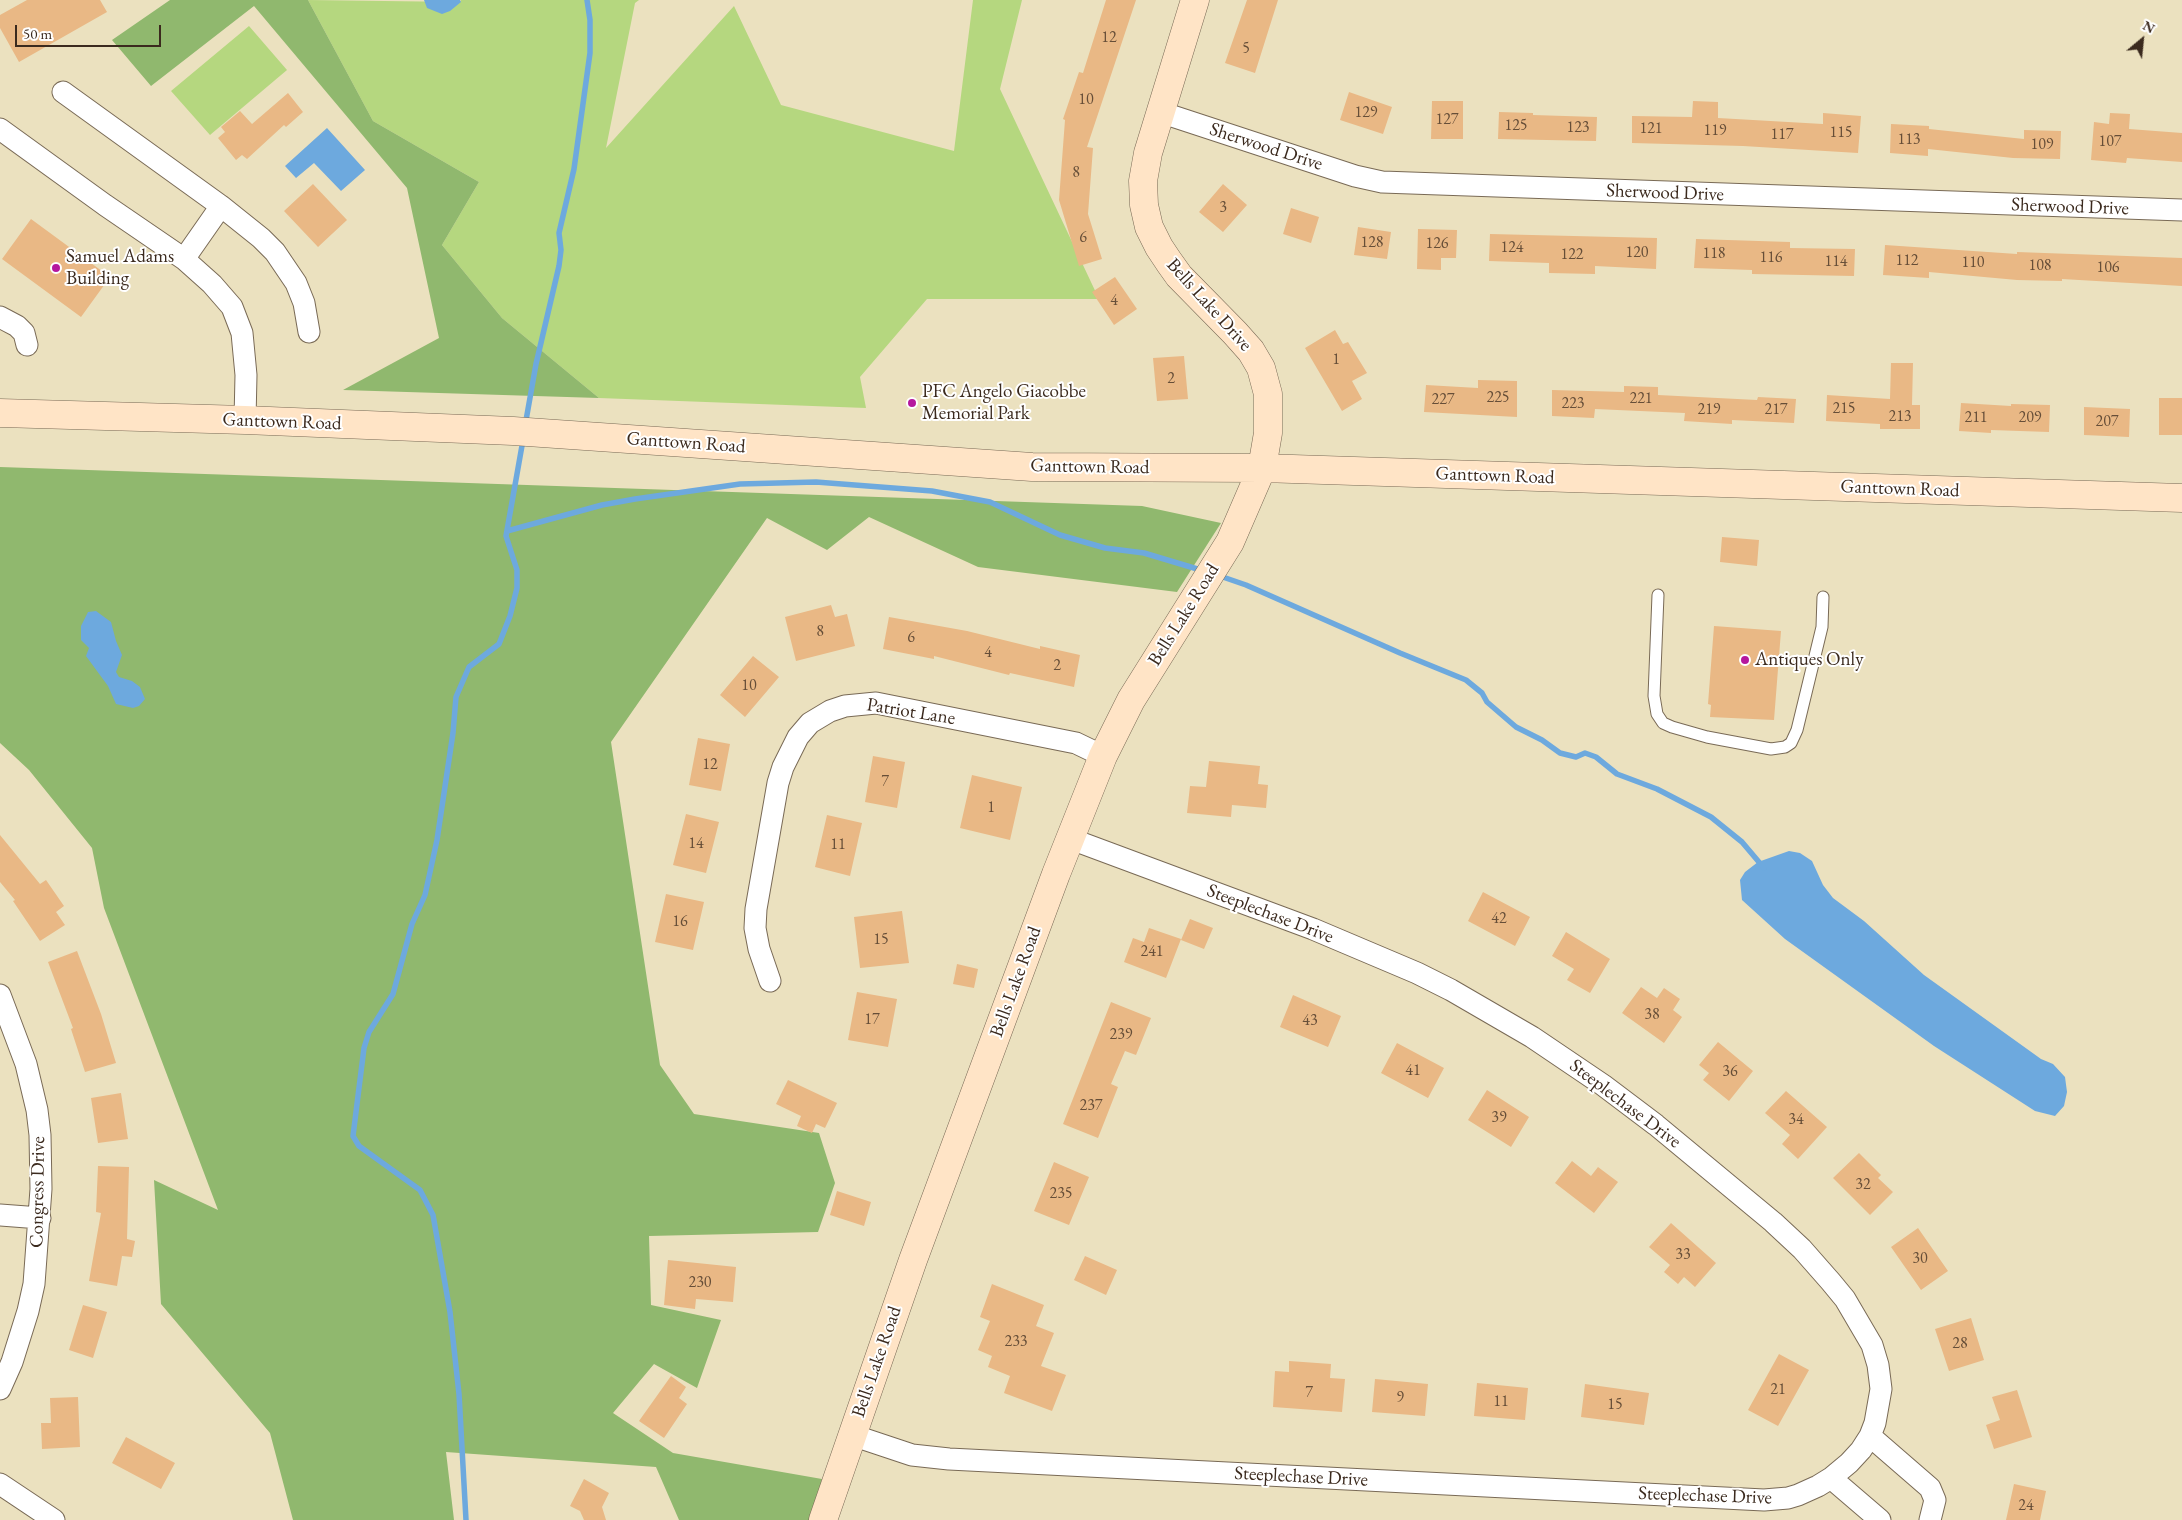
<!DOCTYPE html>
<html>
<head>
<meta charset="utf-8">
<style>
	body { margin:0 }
	#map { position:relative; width:2182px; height:1520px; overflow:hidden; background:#ebe1bf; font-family:"EB Garamond",serif }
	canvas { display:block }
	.north { position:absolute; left:2117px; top:15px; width:50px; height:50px; -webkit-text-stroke:4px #fff; paint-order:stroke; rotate:28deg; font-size:14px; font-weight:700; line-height:20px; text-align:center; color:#3b2a1e }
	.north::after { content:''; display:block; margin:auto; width:18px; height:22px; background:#3b2a1e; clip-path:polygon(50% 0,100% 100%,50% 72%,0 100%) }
	.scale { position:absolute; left:15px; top:25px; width:146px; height:22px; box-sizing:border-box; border:2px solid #3b2a1e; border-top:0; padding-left:6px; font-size:15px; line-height:18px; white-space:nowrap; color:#3b2a1e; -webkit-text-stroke:4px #fff; paint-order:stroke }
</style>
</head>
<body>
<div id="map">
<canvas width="2182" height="1520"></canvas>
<div class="north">N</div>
<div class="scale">50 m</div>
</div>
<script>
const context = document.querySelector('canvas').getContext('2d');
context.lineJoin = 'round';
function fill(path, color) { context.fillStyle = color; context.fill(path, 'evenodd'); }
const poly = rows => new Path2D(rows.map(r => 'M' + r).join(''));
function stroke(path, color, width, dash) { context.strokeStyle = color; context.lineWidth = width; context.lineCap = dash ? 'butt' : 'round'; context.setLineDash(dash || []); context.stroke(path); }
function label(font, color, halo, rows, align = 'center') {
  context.font = font + ' "EB Garamond",serif'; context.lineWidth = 4; context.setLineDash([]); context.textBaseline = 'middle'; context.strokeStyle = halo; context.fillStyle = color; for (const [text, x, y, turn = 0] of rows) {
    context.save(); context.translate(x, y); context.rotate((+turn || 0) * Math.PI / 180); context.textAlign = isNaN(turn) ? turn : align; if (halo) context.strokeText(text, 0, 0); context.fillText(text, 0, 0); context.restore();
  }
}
fill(poly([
	[308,0,460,2,461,0,639,0,635,3,606,148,734,6,781,105,954,151,973,0,1022,0,1000,89,1099,299,927,299,860,377,866,408,599,398,502,318,442,245,479,182,373,121],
	[249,26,287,70,210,135,171,91]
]), '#b5d77f');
fill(poly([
	[170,0,308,0,373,121,479,182,442,245,502,318,599,398,343,390,439,338,407,188,254,6,151,86,112,40],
	[0,467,1142,506,1221,523,1177,592,978,567,869,517,827,550,767,518,611,742,660,1065,694,1114,819,1133,835,1183,818,1232,649,1236,651,1305,721,1320,697,1388,654,1364,613,1413,673,1453,822,1479,813,1520,679,1520,656,1467,446,1452,454,1520,293,1520,270,1433,161,1304,154,1180,218,1210,104,908,92,848,29,770,0,743]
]), '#90b86e');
fill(poly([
	[424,0,460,0,461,2,450,11,442,14,427,8],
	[327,128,365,170,341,191,314,163,296,178,285,166],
	[96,611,111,622,116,641,122,655,116,672,119,677,132,681,140,687,145,699,139,706,133,708,116,704,108,686,86,656,89,648,81,640,81,626,88,612],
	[1789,851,1800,853,1812,861,1823,885,1833,898,1864,921,1924,975,2041,1059,2053,1064,2065,1077,2067,1092,2064,1106,2055,1116,2035,1111,1934,1046,1785,939,1742,900,1740,880,1745,872,1758,862]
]), '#6da9de');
stroke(poly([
	[525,426,536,364,559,266,561,250,559,233,574,169,590,53,590,20,587,0],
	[507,531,602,505,635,499,740,484,816,482,932,491,990,502,1060,535,1105,548,1144,553,1204,571],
	[1217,575,1246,585,1400,653,1466,680,1482,693,1487,702,1516,727,1542,740,1560,753,1576,757,1585,753,1596,757,1617,774,1657,789,1711,817,1742,842,1764,868],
	[466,1520,459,1394,450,1312,433,1215,420,1190,359,1146,353,1136,364,1048,369,1032,393,994,412,924,425,895,437,840,453,733,456,697,469,667,499,644,510,616,517,588,517,570,506,536,523,440]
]), '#6da9de', 5.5);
fill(poly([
	[27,0,100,0,107,12,19,62,0,28,0,15],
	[1106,0,1136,0,1087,147,1093,148,1088,214,1102,259,1079,266,1059,200,1065,120,1063,119,1079,72,1083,73],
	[1247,0,1278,0,1255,73,1225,63],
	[1349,92,1392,107,1383,134,1340,120],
	[288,93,303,112,286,127,284,125,247,159,242,155,236,160,218,138,225,132,221,127,240,111,252,124],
	[1432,101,1463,101,1463,139,1431,139],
	[1693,101,1718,102,1718,118,1823,124,1823,113,1861,116,1858,153,1743,146,1632,143,1632,116,1692,117],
	[1499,112,1533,113,1533,115,1597,117,1596,141,1498,139],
	[2110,113,2130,114,2129,129,2182,133,2182,162,2127,158,2126,163,2091,160,2094,122,2109,124],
	[1891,124,1929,126,1929,129,2024,139,2024,130,2061,131,2060,159,2013,158,1928,149,1928,156,1890,153],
	[313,184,347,220,318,247,284,211],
	[1223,184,1247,205,1223,232,1199,212],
	[1291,208,1319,217,1311,243,1283,234],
	[31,219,110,277,81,317,2,259],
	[1358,227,1391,232,1387,259,1354,255],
	[1418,229,1457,230,1456,258,1441,258,1441,270,1417,269],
	[1490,234,1657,238,1656,269,1595,266,1595,274,1549,273,1549,263,1489,261],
	[1696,239,1790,242,1790,248,1855,249,1854,276,1752,274,1752,270,1694,268],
	[1885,245,2017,254,2017,252,2182,258,2182,286,2062,279,2062,281,2017,280,1929,272,1929,278,1883,275],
	[1115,277,1137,309,1114,325,1092,292],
	[1335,330,1343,344,1348,342,1367,373,1352,381,1362,399,1342,411,1305,348],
	[1184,356,1188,399,1157,401,1153,358],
	[1891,363,1913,363,1912,405,1920,405,1920,429,1880,429,1880,424,1826,421,1827,395,1890,399],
	[1478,380,1517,381,1517,417,1424,412,1426,385,1478,388],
	[1624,386,1658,387,1658,395,1757,400,1758,397,1796,399,1794,423,1732,420,1732,424,1684,421,1685,413,1595,409,1594,418,1552,416,1552,390,1624,392],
	[2159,398,2182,398,2182,435,2159,435],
	[1961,403,2011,406,2011,404,2050,405,2049,432,1991,430,1991,433,1959,431],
	[2084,407,2130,409,2129,437,2084,435],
	[1722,537,1759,540,1757,566,1720,562],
	[831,605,835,617,847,614,855,646,796,661,785,617],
	[889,617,967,631,1040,649,1040,646,1080,655,1074,687,1010,673,1009,675,934,656,934,659,883,649],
	[1714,626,1781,631,1774,720,1710,717,1711,705,1708,704],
	[753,656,779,677,745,717,720,695],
	[698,738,730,744,721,791,689,785],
	[873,756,905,762,897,808,865,802],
	[1209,761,1260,766,1258,784,1268,785,1266,808,1232,805,1231,817,1187,813,1190,786,1206,787],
	[972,775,1022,787,1010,840,960,828],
	[686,814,719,822,706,873,673,865],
	[827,815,862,823,850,876,815,867],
	[0,835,40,884,46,880,64,906,56,912,65,925,40,941,13,901,15,900,0,882],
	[1483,892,1530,917,1515,946,1468,921],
	[666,894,704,902,693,950,655,942],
	[902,911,909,963,860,968,854,917],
	[1190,919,1213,928,1204,949,1181,940],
	[1149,928,1181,939,1166,978,1124,962,1133,938,1144,942],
	[1566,932,1610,959,1590,993,1567,980,1574,969,1552,956],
	[77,951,101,1014,116,1063,85,1072,71,1029,73,1028,48,962],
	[957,964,978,969,974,988,953,984],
	[1641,987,1657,998,1664,988,1680,999,1673,1010,1682,1017,1664,1043,1622,1013],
	[857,992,897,999,888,1047,848,1040],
	[1293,995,1341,1016,1328,1047,1280,1027],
	[1111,1002,1151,1018,1136,1055,1125,1051,1111,1084,1118,1087,1098,1138,1063,1124],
	[1718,1042,1753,1071,1729,1101,1703,1080,1709,1073,1699,1065],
	[1397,1043,1444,1068,1428,1098,1381,1073],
	[788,1080,837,1103,825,1128,816,1124,812,1133,797,1126,801,1116,776,1104],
	[1487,1090,1529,1117,1511,1147,1468,1120],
	[1786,1091,1827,1127,1798,1159,1782,1144,1790,1135,1765,1113],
	[121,1093,128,1139,98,1143,91,1098],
	[1859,1153,1881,1175,1878,1178,1893,1192,1870,1215,1833,1178],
	[1572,1161,1591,1176,1598,1167,1618,1182,1594,1213,1555,1183],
	[1054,1162,1089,1177,1069,1225,1034,1211],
	[98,1166,129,1167,127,1239,135,1241,132,1257,122,1256,117,1286,89,1281,101,1213,96,1212],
	[837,1191,871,1202,864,1226,830,1215],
	[1671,1223,1716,1263,1695,1287,1684,1277,1678,1284,1664,1272,1670,1265,1649,1247],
	[1918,1228,1948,1271,1921,1290,1891,1247],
	[1085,1256,1117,1270,1106,1295,1074,1280],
	[668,1260,736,1267,733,1302,696,1299,695,1309,664,1305],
	[992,1284,1044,1305,1036,1326,1054,1333,1041,1366,1066,1375,1052,1411,1004,1393,1010,1376,988,1367,992,1356,978,1350,990,1321,980,1317],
	[83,1305,107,1312,93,1358,69,1350],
	[1971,1318,1984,1360,1949,1371,1935,1329],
	[1779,1354,1809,1370,1778,1426,1748,1410],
	[1289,1361,1331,1364,1330,1378,1345,1379,1342,1412,1273,1407,1275,1371,1289,1372],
	[671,1376,686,1387,679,1398,687,1404,664,1438,639,1421],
	[1375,1379,1428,1384,1425,1416,1372,1412],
	[1477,1383,1528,1388,1525,1420,1474,1416],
	[1585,1384,1649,1393,1644,1425,1581,1417],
	[2017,1390,2032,1437,1994,1449,1986,1425,2000,1420,1992,1397],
	[78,1397,80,1447,42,1449,41,1423,51,1423,50,1398],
	[126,1437,175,1463,161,1489,112,1463],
	[584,1479,609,1493,602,1507,606,1520,584,1520,580,1511,570,1506],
	[2014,1484,2046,1491,2040,1520,2006,1520]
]), '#e9b885');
const lane = poly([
	[1658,595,1654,696,1657,714,1663,723,1672,727,1707,737,1771,749,1785,747,1791,743,1797,730,1822,627,1823,597]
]);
const street = poly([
	[63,92,221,206,261,238,275,252,296,283,304,303,309,332],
	[1160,112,1355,176,1382,182,2182,210],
	[0,129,105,205,184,259,212,284,232,307,242,333,246,375,245,420],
	[184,259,221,206],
	[0,317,17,326,24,333,27,345],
	[770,981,759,949,755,928,756,909,778,783,783,767,798,737,810,723,830,711,845,706,876,703,1076,743,1103,756],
	[0,995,26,1064,37,1110,40,1135,41,1189,34,1284,28,1311,12,1362,0,1389],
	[0,1215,40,1218],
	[852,1435,912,1455,949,1459,1764,1500,1788,1498,1798,1495,1818,1486,1831,1478,1849,1463,1861,1450,1870,1436,1875,1423,1881,1389,1878,1365,1872,1345,1845,1299,1831,1282,1802,1249,1773,1222,1656,1125,1603,1085,1532,1037,1451,990,1417,973,1313,929,1071,839],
	[1870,1436,1930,1488,1935,1500,1930,1520],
	[1831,1478,1880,1520],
	[0,1484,54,1520]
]);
const secondary = poly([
	[0,413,245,420,513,431,1032,467,1262,468,2182,498],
	[823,1520,913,1260,1056,874,1103,756,1131,700,1230,542,1262,468,1268,433,1268,394,1261,368,1251,351,1235,333,1179,276,1169,262,1159,247,1149,227,1144,205,1143,181,1148,153,1195,0]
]);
stroke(lane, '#796a56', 13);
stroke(street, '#796a56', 23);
stroke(secondary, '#796a56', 29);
stroke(lane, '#fff', 11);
stroke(street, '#fff', 21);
stroke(secondary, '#ffe4c6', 28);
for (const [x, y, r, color] of [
	[56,268,5,"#b5179e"],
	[912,403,5,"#b5179e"],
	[1745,660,5,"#b5179e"]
]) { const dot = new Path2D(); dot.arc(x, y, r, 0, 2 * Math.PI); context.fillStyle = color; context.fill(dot); stroke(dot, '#fff', 2); }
label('16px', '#664e38', null, [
	["12",1109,38],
	["5",1246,49],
	["10",1086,100],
	["129",1366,113],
	["127",1447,120],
	["125",1516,126],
	["123",1578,128],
	["121",1651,129],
	["119",1715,131],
	["115",1841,133],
	["117",1782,135],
	["113",1909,140],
	["107",2110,142],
	["109",2042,145],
	["8",1076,173],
	["3",1223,208],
	["6",1083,238],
	["128",1372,243],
	["126",1437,244],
	["124",1512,248],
	["120",1637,253],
	["118",1714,254],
	["122",1572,255],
	["116",1771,258],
	["112",1907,261],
	["114",1836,262],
	["110",1973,263],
	["108",2040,266],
	["106",2108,268],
	["4",1114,301],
	["1",1336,360],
	["2",1171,379],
	["225",1498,398],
	["221",1641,399],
	["227",1443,400],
	["223",1573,404],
	["215",1844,409],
	["219",1709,410],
	["217",1776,410],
	["213",1900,417],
	["211",1976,418],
	["209",2030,418],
	["207",2107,422],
	["8",820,632],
	["6",911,638],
	["4",988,653],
	["2",1057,666],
	["10",749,686],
	["12",710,765],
	["7",885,782],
	["1",991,808],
	["14",696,844],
	["11",838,845],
	["42",1499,919],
	["16",680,922],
	["15",881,940],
	["241",1152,952],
	["38",1652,1015],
	["17",872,1020],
	["43",1310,1021],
	["239",1121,1035],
	["41",1413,1071],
	["36",1730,1072],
	["237",1091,1106],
	["39",1499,1118],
	["34",1796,1120],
	["32",1863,1185],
	["235",1061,1194],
	["33",1683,1255],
	["30",1920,1259],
	["230",700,1283],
	["233",1016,1342],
	["28",1960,1344],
	["21",1778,1390],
	["7",1309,1393],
	["9",1400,1398],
	["11",1501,1402],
	["15",1615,1405],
	["24",2026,1506]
]);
label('19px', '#3b2a1e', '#fff', [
	["Sherwood Drive",1266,147,18],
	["Sherwood Drive",1665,193,2],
	["Sherwood Drive",2070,207,2],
	["Bells Lake Drive",1209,305,48],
	["Ganttown Road",282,422,2],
	["Ganttown Road",686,443,4],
	["Ganttown Road",1090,467,1],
	["Ganttown Road",1495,476,2],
	["Ganttown Road",1900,489,2],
	["Bells Lake Road",1184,615,-58],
	["Patriot Lane",911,712,9],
	["Steeplechase Drive",1270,914,21],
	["Bells Lake Road",1016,982,-70],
	["Steeplechase Drive",1625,1104,37],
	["Congress Drive",38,1192,-89],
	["Bells Lake Road",877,1362,-71],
	["Steeplechase Drive",1301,1477,3],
	["Steeplechase Drive",1705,1496,2]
]);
label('19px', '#3b2a1e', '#fff', [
	["Samuel Adams",66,257],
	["Building",66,279],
	["PFC Angelo Giacobbe",922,392],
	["Memorial Park",922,414],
	["Antiques Only",1755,660]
], 'left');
</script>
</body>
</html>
